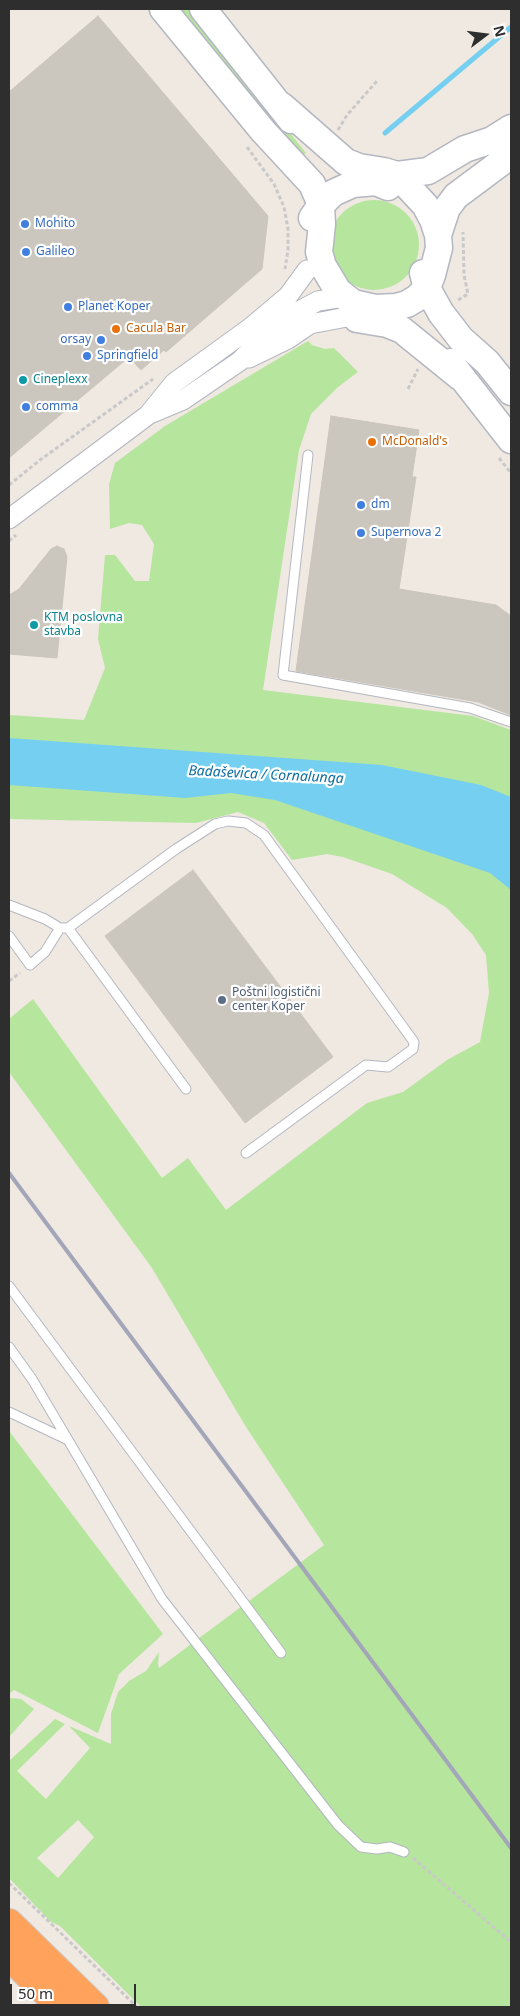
<!DOCTYPE html>
<html>
<head>
<meta charset="utf-8">
<style>
	body { margin:0 }
	#map { position:relative; width:520px; height:2016px; overflow:hidden; background:#efe9e1; font-family:"Noto Sans",sans-serif }
	canvas { display:block }
	.frame { position:absolute; inset:0; border:10px solid #2e2e2e; pointer-events:none }
	.north { position:absolute; left:460px; top:10px; width:50px; height:50px; -webkit-text-stroke:4px #fff; paint-order:stroke; rotate:75deg; font-size:14px; font-weight:700; line-height:20px; text-align:center; color:#2e2e2e }
	.north::after { content:''; display:block; margin:auto; width:18px; height:22px; background:#2e2e2e; clip-path:polygon(50% 0,100% 100%,50% 72%,0 100%) }
	.scale { position:absolute; left:10px; top:1984px; width:126px; height:22px; box-sizing:border-box; border:2px solid #2e2e2e; border-top:0; padding-left:6px; font-size:15px; line-height:18px; white-space:nowrap; color:#2e2e2e; -webkit-text-stroke:4px #fff; paint-order:stroke }
</style>
</head>
<body>
<div id="map">
<canvas width="520" height="2016"></canvas>
<div class="frame"></div>
<div class="north">N</div>
<div class="scale">50 m</div>
</div>
<script>
const context = document.querySelector('canvas').getContext('2d');
context.lineJoin = 'round';
function fill(path, color) { context.fillStyle = color; context.fill(path, 'evenodd'); }
const poly = rows => new Path2D(rows.map(r => 'M' + r).join(''));
function stroke(path, color, width, dash) { context.strokeStyle = color; context.lineWidth = width; context.lineCap = dash ? 'butt' : 'round'; context.setLineDash(dash || []); context.stroke(path); }
function label(font, color, halo, rows, align = 'center') {
  context.font = font + ' "Noto Sans",sans-serif'; context.lineWidth = 4.5; context.setLineDash([]); context.textBaseline = 'middle'; context.strokeStyle = halo; context.fillStyle = color; for (const [text, x, y, turn = 0] of rows) {
    context.save(); context.translate(x, y); context.rotate((+turn || 0) * Math.PI / 180); context.textAlign = isNaN(turn) ? turn : align; if (halo) context.strokeText(text, 0, 0); context.fillText(text, 0, 0); context.restore();
  }
}
fill(poly([
	[178,9,191,9,306,153,298,159],
	'329 245a45 45 0 1 1 90 0a45 45 0 1 1-90 0Z',
	[308,341,312,345,325,349,334,348,358,372,338,387,311,414,299,450,263,690,473,716,511,730,511,2007,141,2007,60,1926,51,1922,9,1878,9,1761,55,1719,65,1724,17,1771,46,1799,90,1748,69,1726,111,1744,111,1714,118,1692,129,1681,146,1671,159,1652,158,1664,159,1668,324,1545,246,1427,152,1268,9,1072,9,1019,33,999,162,1178,188,1158,226,1210,367,1103,403,1092,447,1060,480,1042,489,993,486,955,472,934,447,908,392,874,343,857,327,854,292,860,264,823,238,812,196,823,9,819,9,715,84,720,105,668,98,639,105,555,115,555,135,581,149,581,154,544,142,525,129,523,110,529,109,484,115,463,165,426],
	[78,1820,94,1837,58,1878,37,1858],
	[9,1431,163,1634,119,1674,98,1733,14,1690,9,1694],
	[11,1698,21,1699,34,1709,9,1737,9,1699]
]), '#b6e59e');
fill(poly([
	[9,738,382,765,481,785,511,797,511,890,490,873,275,800,231,793,185,798,9,785]
]), '#75cff0');
stroke(poly([
	[385,133,511,27]
]), '#75cff0', 5);
const building = poly([
	[98,16,268,216,262,269,166,352,164,350,141,370,129,357,9,458,9,92,98,16],
	[331,416,419,430,412,477,416,477,399,589,496,605,511,616,511,715,478,702,296,671,331,416],
	[57,546,64,549,67,557,57,658,9,654,9,595,19,589,51,549,57,546],
	[193,870,333,1057,245,1123,105,936,193,870]
]);
fill(building, '#cbc7bf');
stroke(building, '#cbc5ba', 1);
const lane = poly([
	[308,455,283,675,470,708,511,722],
	[9,905,45,919,60,928,68,928,176,849,215,824,228,821,246,823,264,835,414,1042,413,1049,388,1067,366,1065,246,1153],
	[68,928,186,1089],
	[9,936,30,965,45,952,60,928],
	[9,1286,281,1653],
	[9,1347,32,1379,162,1599,338,1825,361,1847,377,1849,390,1847,404,1852],
	[9,1412,66,1439]
]);
const street = poly([
	[249,358,288,339,310,324,347,317],
	[152,413,183,400,240,361,271,330,299,311,318,301,344,297],
	[9,519,148,415,174,383,250,328,288,296,307,270]
]);
const secondary = poly([
	[163,9,263,131,312,184,321,205,322,224,319,252,323,266,338,291,353,303,375,308,396,307,407,304,417,298,427,288,432,275,439,248,438,235,433,220,425,205,397,175,384,171,359,167,346,162,282,106],
	[203,9,291,120],
	[397,175,428,171,465,149,492,140,511,128],
	[312,218,321,205,333,193,353,184,376,182,388,187],
	[438,235,447,208,456,196,511,155],
	[423,273,427,288,441,313,461,339,487,362,511,392],
	[357,319,387,324,402,330,460,377],
	[450,362,511,440]
]);
const highway = poly([
	[9,1923,95,2007],
	[9,1956,61,2007]
]);
stroke(lane, '#b4b7c1', 11);
stroke(street, '#b4b7c1', 21);
stroke(secondary, '#b4b7c1', 29);
stroke(highway, '#c9c9c9', 30);
stroke(poly([
	[338,130,347,115,377,81],
	[247,147,274,184,284,207,288,229,288,250,285,269],
	[458,300,468,294,464,275,463,232],
	[408,389,418,369],
	[499,458,511,473],
	[9,485,40,460,153,379],
	[9,541,16,535],
	[9,981,20,973],
	[413,1858,511,1942],
	[9,1883,137,2007]
]), '#c9c9c9', 3, [4, 2.5]);
stroke(lane, '#fff', 9);
stroke(street, '#fff', 19);
stroke(secondary, '#fff', 26);
stroke(highway, '#ffa35c', 28);
stroke(poly([
	[9,1173,511,1848]
]), '#a3a6b8', 4);
for (const [x, y, r, color] of [
	[25,224,5,"#3f7fe0"],
	[26,252,5,"#3f7fe0"],
	[68,307,5,"#3f7fe0"],
	[116,329,5,"#e8710a"],
	[101,340,5,"#3f7fe0"],
	[87,356,5,"#3f7fe0"],
	[23,380,5,"#0f9aa8"],
	[26,407,5,"#3f7fe0"],
	[372,442,5,"#e8710a"],
	[361,505,5,"#3f7fe0"],
	[361,533,5,"#3f7fe0"],
	[34,625,5,"#0f9aa8"],
	[222,1000,5,"#5c6f8a"]
]) { const dot = new Path2D(); dot.arc(x, y, r, 0, 2 * Math.PI); context.fillStyle = color; context.fill(dot); stroke(dot, '#fff', 2); }
label('12px', '#366cbe', '#fff', [
	["Mohito",35,224],
	["Galileo",36,252],
	["Planet Koper",78,307],
	["orsay",91,340,"right"],
	["Springfield",97,356],
	["comma",36,407],
	["dm",371,505],
	["Supernova 2",371,533]
], 'left');
label('12px', '#c56008', '#fff', [
	["Cacula Bar",126,329],
	["McDonald's",382,442]
], 'left');
label('12px', '#0d838f', '#fff', [
	["Cineplexx",33,380],
	["KTM poslovna",44,618],
	["stavba",44,632]
], 'left');
label('12px', '#4e5e75', '#fff', [
	["Poštni logistični",232,993],
	["center Koper",232,1007]
], 'left');
label('italic 14px', '#0d6fa3', '#fff', [
	["Badaševica / Cornalunga",266,775,3]
]);
</script>
</body>
</html>
